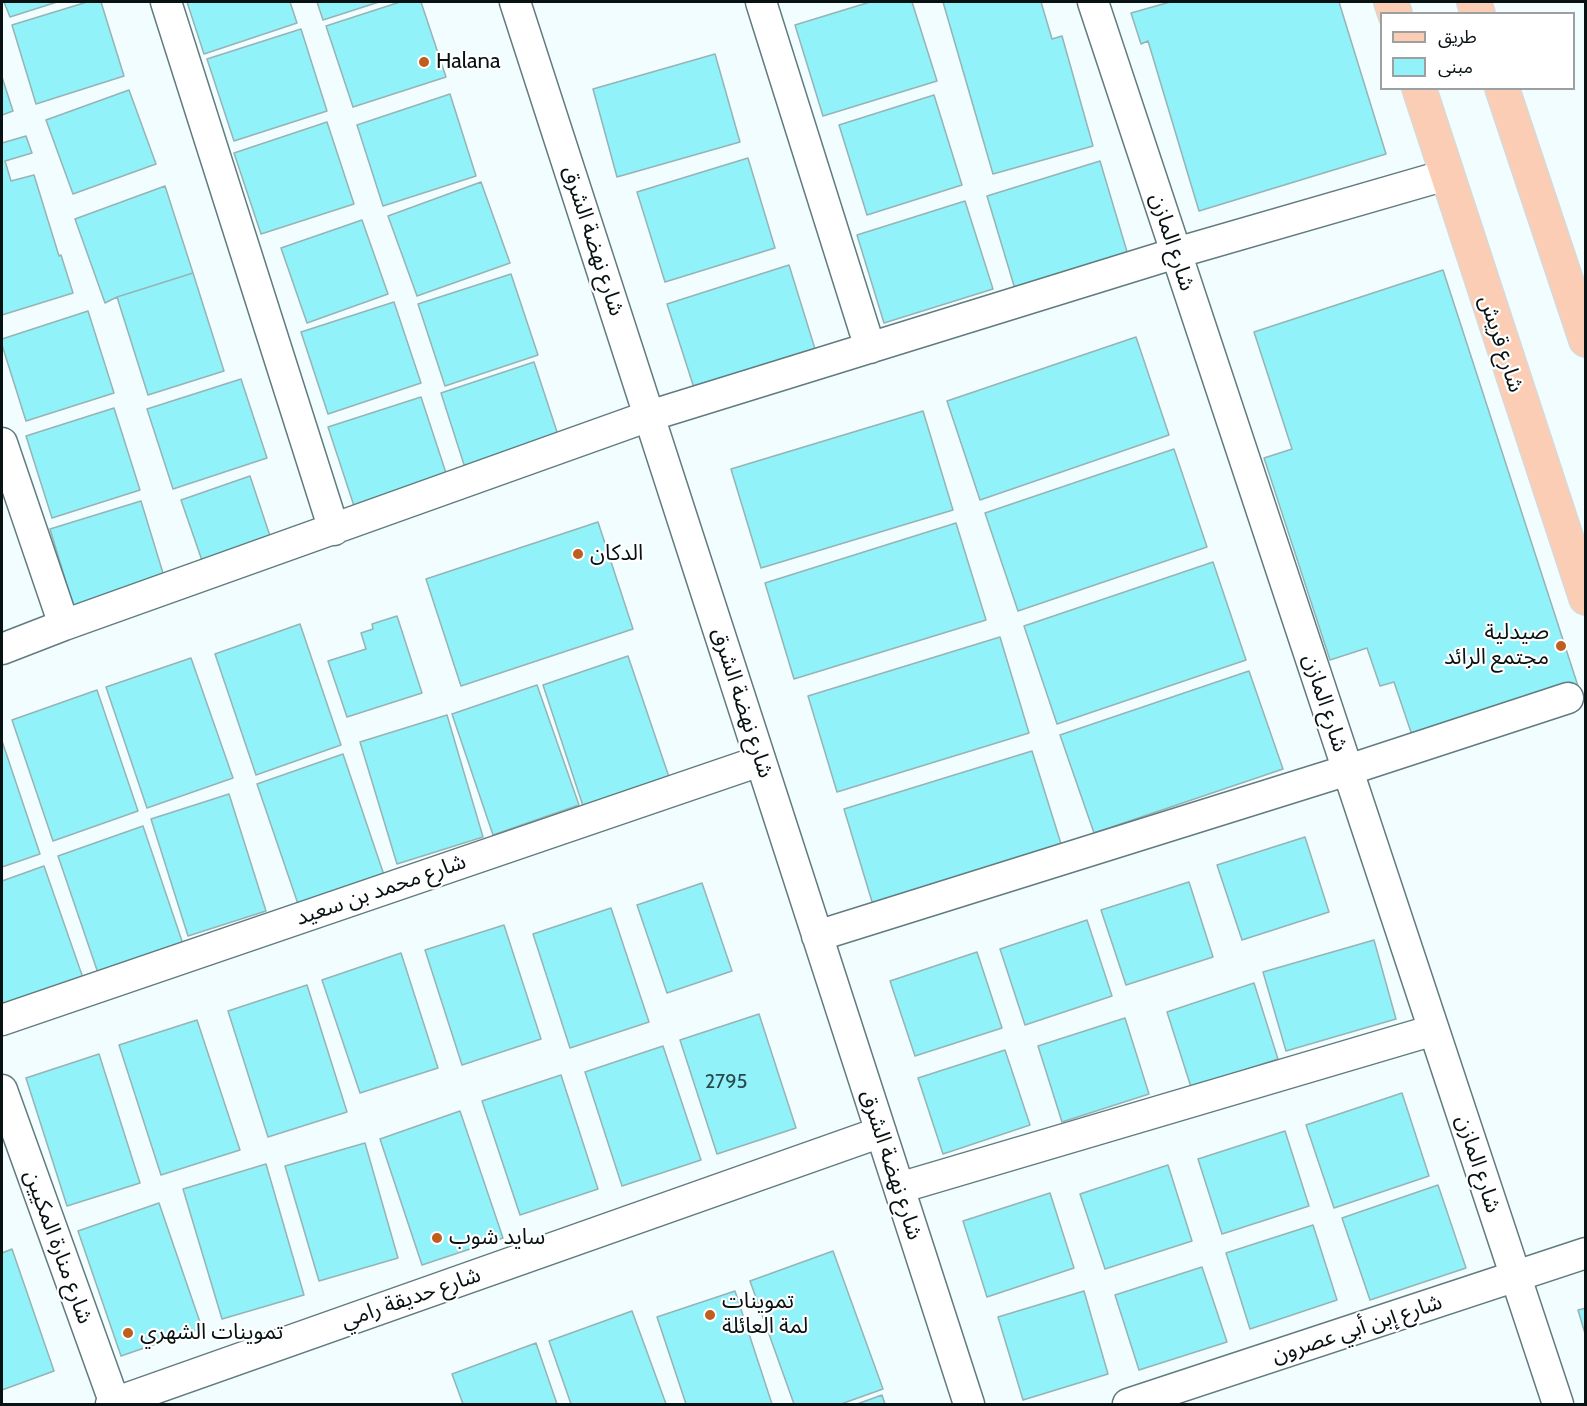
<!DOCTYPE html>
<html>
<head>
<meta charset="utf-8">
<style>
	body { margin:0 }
	#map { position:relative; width:1587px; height:1406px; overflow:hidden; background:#f1fdfe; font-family:Cabin,"Noto Sans Arabic",sans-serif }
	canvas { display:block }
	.frame { position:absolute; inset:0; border:3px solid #081213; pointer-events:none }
	.legend { position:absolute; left:1380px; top:12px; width:195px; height:78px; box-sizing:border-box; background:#fff; border:2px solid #9ca0a1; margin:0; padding:8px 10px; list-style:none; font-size:18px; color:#081213 }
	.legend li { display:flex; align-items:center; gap:12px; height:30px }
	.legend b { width:30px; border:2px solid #9ca0a1 }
</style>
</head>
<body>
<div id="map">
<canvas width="1587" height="1406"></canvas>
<div class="frame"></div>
<ul class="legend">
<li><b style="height:8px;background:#fbcdb4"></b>طريق</li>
<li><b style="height:16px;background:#91f2fa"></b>مبنى</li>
</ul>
</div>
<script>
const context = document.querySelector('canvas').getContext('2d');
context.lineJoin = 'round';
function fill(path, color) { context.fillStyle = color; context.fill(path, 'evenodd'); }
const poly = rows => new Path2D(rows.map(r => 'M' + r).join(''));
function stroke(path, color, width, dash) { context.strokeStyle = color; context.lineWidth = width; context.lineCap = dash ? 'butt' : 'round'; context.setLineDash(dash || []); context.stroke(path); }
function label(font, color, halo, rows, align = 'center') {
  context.font = font + ' Cabin,"Noto Sans Arabic",sans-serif'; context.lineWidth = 4.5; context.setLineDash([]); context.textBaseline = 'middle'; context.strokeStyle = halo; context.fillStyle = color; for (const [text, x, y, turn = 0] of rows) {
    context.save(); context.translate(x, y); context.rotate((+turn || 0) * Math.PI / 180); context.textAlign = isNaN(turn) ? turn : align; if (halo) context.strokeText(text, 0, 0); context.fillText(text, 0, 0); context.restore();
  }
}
const building = poly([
	[4,2,57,2,10,17,4,2],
	[87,2,101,2,124,76,36,104,12,25,87,2],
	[187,2,290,2,297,23,204,54,187,2],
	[317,2,379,2,323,20,317,2],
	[400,2,421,2,446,77,353,107,326,26,400,2],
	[870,2,912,2,937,81,823,116,795,25,870,2],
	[943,2,1041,2,1052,39,1062,36,1093,146,993,174,943,2],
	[1170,2,1339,2,1386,154,1199,211,1148,41,1141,44,1131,13,1170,2],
	[301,29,327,111,234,141,207,59,301,29],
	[715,54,740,142,617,177,593,89,715,54],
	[2,77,13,111,2,115,2,77],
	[129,90,156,164,73,194,46,120,129,90],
	[450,94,476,176,383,206,357,125,450,94],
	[934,95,962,185,867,215,839,125,934,95],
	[327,122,354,204,261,234,234,153,327,122],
	[26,136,32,153,5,161,11,181,34,175,59,256,61,255,73,293,2,315,2,143,26,136],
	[748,158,775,248,665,282,637,192,748,158],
	[1100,161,1128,255,1015,289,987,196,1100,161],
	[481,182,510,263,417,296,388,216,481,182],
	[165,186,193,273,117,297,105,303,75,219,165,186],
	[965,201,993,289,884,323,857,235,965,201],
	[362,220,388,294,307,323,281,248,362,220],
	[789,265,816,352,695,391,667,304,789,265],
	[1443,270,1578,686,1414,741,1394,682,1380,686,1367,648,1330,660,1264,458,1292,449,1254,332,1443,270],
	[193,273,224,371,148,395,117,297,193,273],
	[511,274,538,355,445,386,418,304,511,274],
	[394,302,421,383,328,414,301,332,394,302],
	[88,311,114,393,26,421,2,345,2,339,88,311],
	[1136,337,1169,435,980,500,947,401,1136,337],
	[534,362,561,444,467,474,441,393,534,362],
	[241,379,267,458,173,489,147,409,241,379],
	[421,397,448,479,355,509,328,427,421,397],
	[114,408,140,490,52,518,26,436,114,408],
	[923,411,953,510,761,568,731,469,923,411],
	[1174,449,1207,547,1018,611,985,513,1174,449],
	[250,476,275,551,207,575,181,500,250,476],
	[141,501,166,583,75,612,50,529,141,501],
	[598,522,633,629,461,686,426,579,598,522],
	[956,523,986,620,794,679,765,583,956,523],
	[1213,562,1246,660,1057,724,1024,626,1213,562],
	[397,616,422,693,347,717,328,661,366,649,361,633,373,629,372,624,397,616],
	[300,624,341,745,256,775,215,654,300,624],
	[1000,637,1029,733,837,792,808,696,1000,637],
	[628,656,669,777,583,806,543,685,628,656],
	[191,658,233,778,147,808,106,687,191,658],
	[1249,671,1283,769,1094,833,1060,735,1249,671],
	[537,685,579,805,493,835,452,714,537,685],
	[97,690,138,811,53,841,12,720,97,690],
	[447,715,483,837,397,864,360,742,447,715],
	[2,741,40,854,2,867,2,741],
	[1032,751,1062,847,873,905,844,809,1032,751],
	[343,754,384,875,298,904,257,784,343,754],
	[229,794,266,911,188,936,151,819,229,794],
	[143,826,184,947,99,976,58,856,143,826],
	[1305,837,1329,912,1242,940,1217,865,1305,837],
	[44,866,83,978,3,1006,2,1001,2,881,44,866],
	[1189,882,1213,957,1126,985,1101,910,1189,882],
	[702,883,732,971,667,993,637,905,702,883],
	[611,908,649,1022,570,1048,533,934,611,908],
	[1087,920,1112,996,1025,1025,1000,949,1087,920],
	[504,925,541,1039,462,1065,425,950,504,925],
	[1374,940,1396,1019,1286,1051,1263,972,1374,940],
	[977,952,1002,1028,915,1056,890,981,977,952],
	[401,953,438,1068,360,1093,322,980,401,953],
	[1254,983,1278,1059,1191,1087,1167,1012,1254,983],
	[307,985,347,1112,268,1137,228,1011,307,985],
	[759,1014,796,1128,717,1154,680,1040,759,1014],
	[1125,1018,1149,1094,1062,1122,1038,1046,1125,1018],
	[197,1020,240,1150,161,1175,119,1045,197,1020],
	[663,1046,701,1160,622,1186,585,1072,663,1046],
	[1005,1050,1030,1125,943,1154,918,1078,1005,1050],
	[99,1054,140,1183,67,1206,26,1078,99,1054],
	[561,1075,598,1189,520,1215,482,1101,561,1075],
	[1402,1093,1429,1176,1334,1208,1306,1125,1402,1093],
	[460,1111,503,1238,422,1265,380,1139,460,1111],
	[1285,1131,1309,1206,1222,1234,1198,1159,1285,1131],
	[365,1143,398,1258,319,1281,285,1166,365,1143],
	[266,1164,304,1295,222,1319,183,1189,266,1164],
	[1168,1165,1192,1241,1105,1269,1080,1194,1168,1165],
	[1438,1185,1466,1268,1370,1300,1342,1218,1438,1185],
	[1050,1193,1074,1268,987,1297,963,1221,1050,1193],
	[159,1203,202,1328,121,1356,78,1231,159,1203],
	[1313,1225,1337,1300,1250,1329,1226,1253,1313,1225],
	[12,1249,54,1371,2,1390,2,1253,12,1249],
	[833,1251,883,1389,841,1404,794,1404,750,1281,833,1251],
	[1202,1267,1227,1342,1139,1370,1115,1295,1202,1267],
	[735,1291,772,1404,686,1404,657,1317,735,1291],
	[1084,1291,1108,1374,1023,1400,998,1317,1084,1291],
	[1586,1308,1586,1337,1578,1310,1586,1308],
	[632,1311,666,1404,571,1404,549,1341,632,1311],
	[536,1343,557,1404,463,1404,452,1374,536,1343],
	[882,1395,885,1404,857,1404,882,1395]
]);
fill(building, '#91f2fa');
stroke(building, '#96b3b5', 1.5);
const minor = poly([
	[166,2,334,530],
	[515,2,969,1404],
	[761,2,870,348],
	[1093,2,1558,1404],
	[2,443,64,625],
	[2,649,64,625,649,416,1176,253,1446,175],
	[817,936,1348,770,1568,698],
	[2,1020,760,761],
	[2,1090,115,1404],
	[899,1188,1434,1030],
	[111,1404,881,1132],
	[1128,1404,1586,1253]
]);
const major = poly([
	[1391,2,1395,14],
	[1474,2,1478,14],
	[1419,88,1586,598],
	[1502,88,1586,340]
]);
stroke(minor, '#617b7e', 33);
stroke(major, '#d7d9d9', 36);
stroke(minor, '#fff', 30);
stroke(major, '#fbcdb4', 33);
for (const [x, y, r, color] of [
	[424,62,6,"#bf5f1d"],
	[578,554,6,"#bf5f1d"],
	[1561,646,6,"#bf5f1d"],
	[437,1238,6,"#bf5f1d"],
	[710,1315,6,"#bf5f1d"],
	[128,1333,6,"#bf5f1d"]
]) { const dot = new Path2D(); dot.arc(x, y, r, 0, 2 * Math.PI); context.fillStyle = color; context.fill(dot); stroke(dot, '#fff', 2); }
label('20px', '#2a4a4d', null, [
	["2795",726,1082]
]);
label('22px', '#081213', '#fff', [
	["Halana",436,62],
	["الدكان",590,554],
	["صيدلية",1549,633,"right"],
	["مجتمع الرائد",1549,658,"right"],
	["سايد شوب",449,1238],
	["تموينات",722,1302],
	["لمة العائلة",722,1327],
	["تموينات الشهري",140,1333]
], 'left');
label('22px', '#081213', '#fff', [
	["شارع نهضة الشرق",593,241,72],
	["شارع المازن",1172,242,72],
	["شارع قريش",1501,344,72],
	["شارع نهضة الشرق",742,703,72],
	["شارع المازن",1325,703,72],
	["شارع محمد بن سعيد",381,890,-19],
	["شارع المازن",1478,1164,72],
	["شارع نهضة الشرق",891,1165,72],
	["شارع منارة المكيين",58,1247,70],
	["شارع حديقة رامي",411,1298,-19],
	["شارع إبن أبي عصرون",1357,1329,-18]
]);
</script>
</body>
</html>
